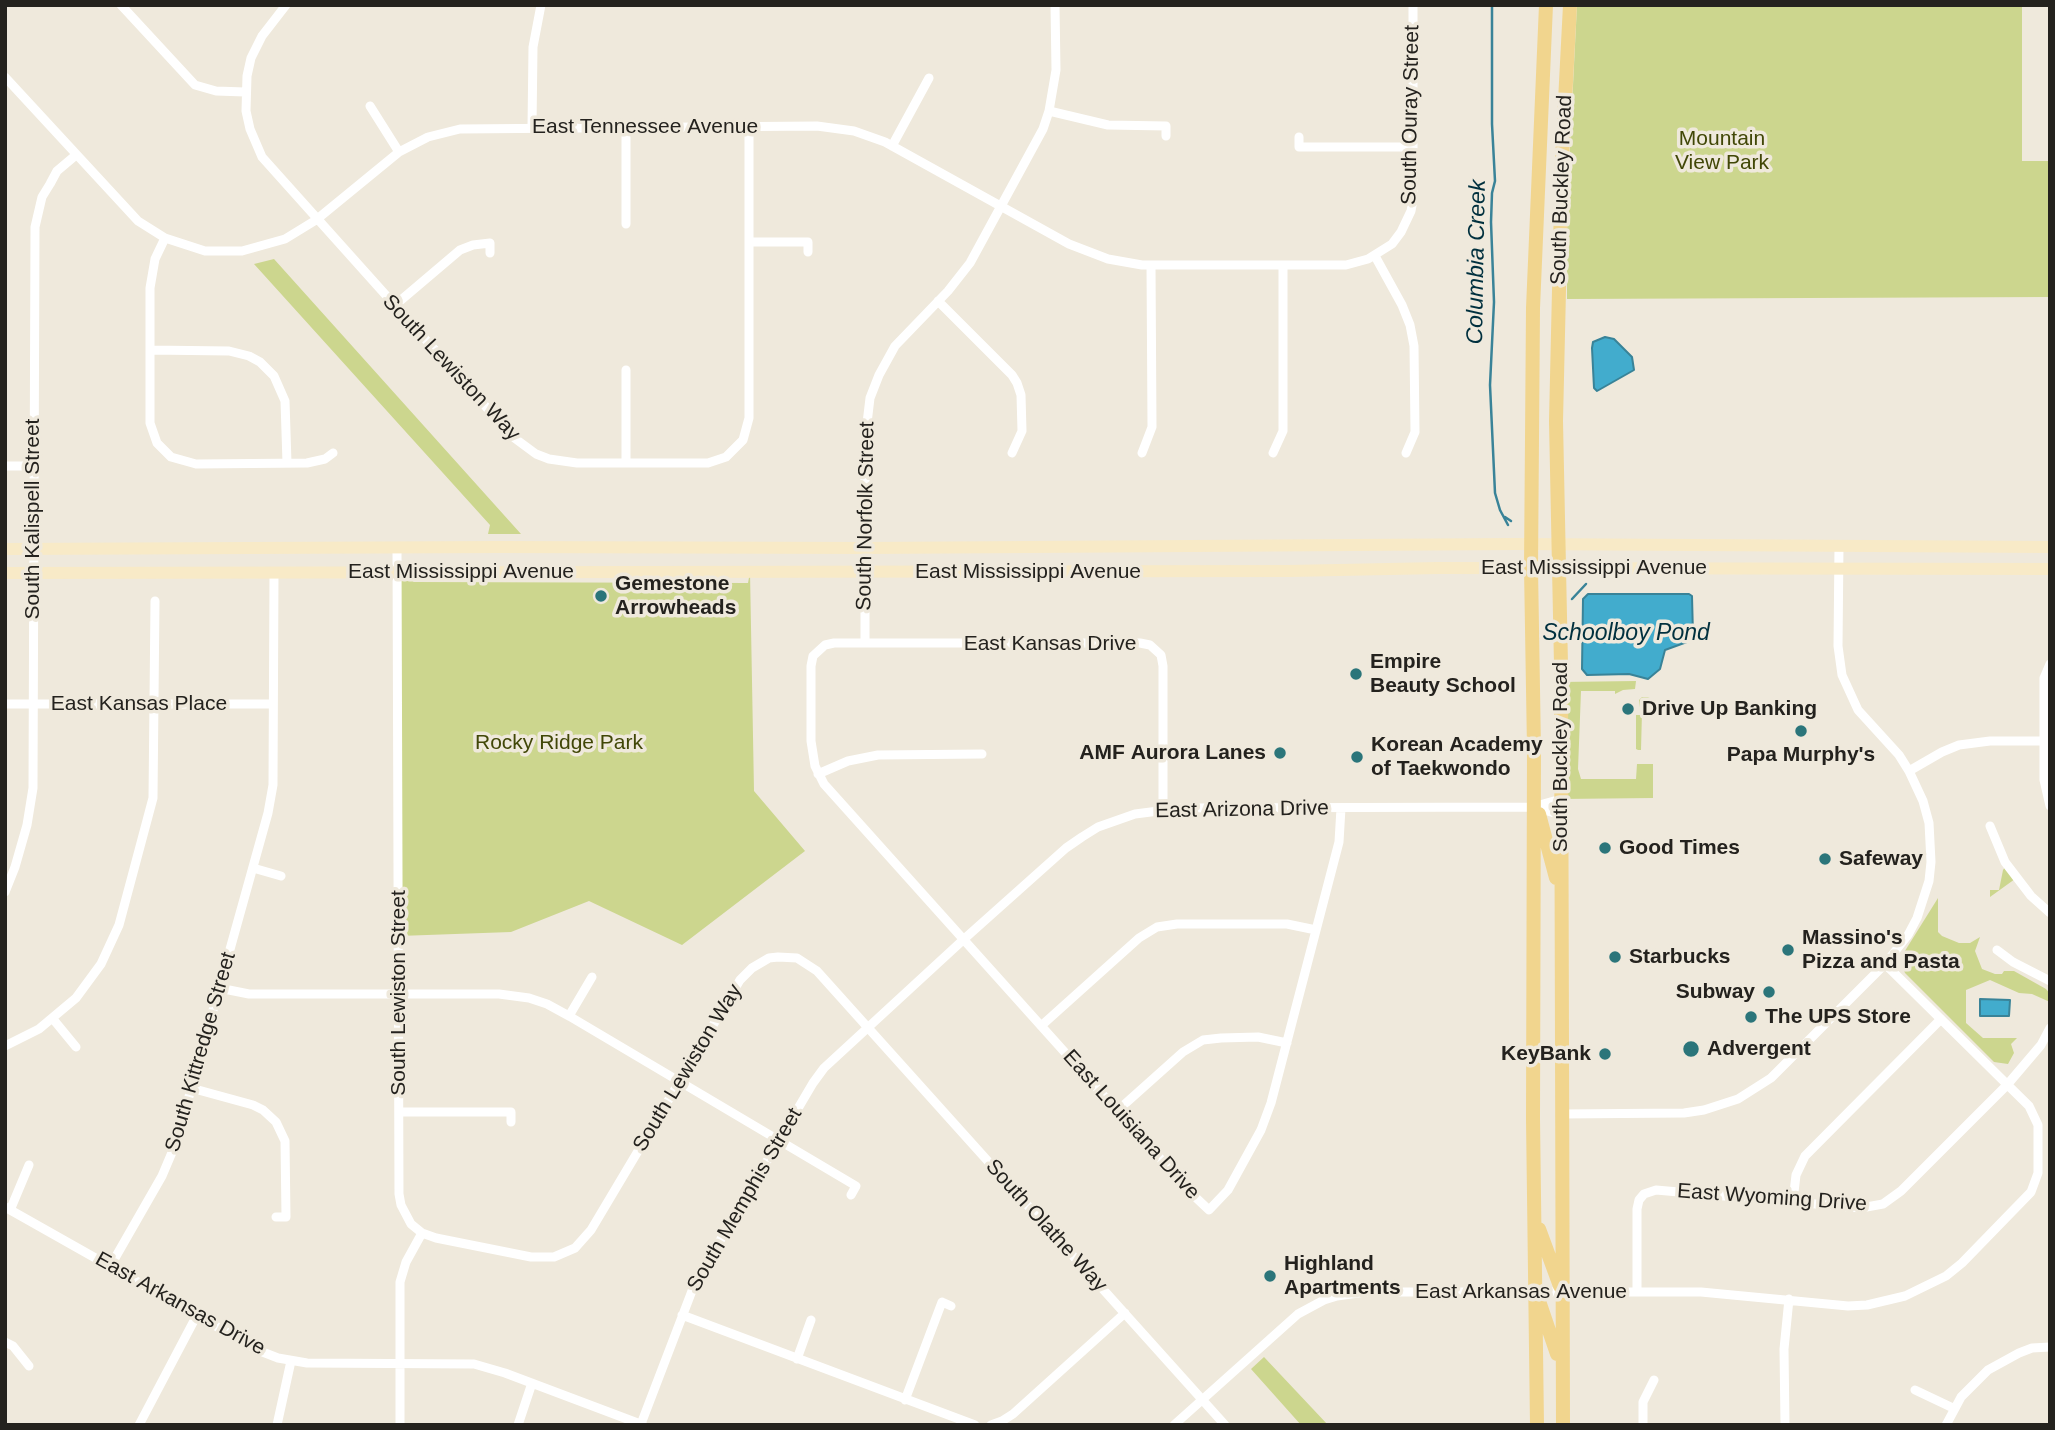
<!DOCTYPE html>
<html>
<head>
<meta charset="utf-8">
<style>
	body { margin:0 }
	#map { position:relative; width:2055px; height:1430px; overflow:hidden; background:#efe9dc; font-family:Arial,sans-serif }
	canvas { display:block }
	.frame { position:absolute; inset:0; border:7px solid #24221e; pointer-events:none }
</style>
</head>
<body>
<div id="map">
<canvas width="2055" height="1430"></canvas>
<div class="frame"></div>
</div>
<script>
const context = document.querySelector('canvas').getContext('2d');
context.lineJoin = 'round';
function fill(path, color) { context.fillStyle = color; context.fill(path, 'evenodd'); }
const poly = rows => new Path2D(rows.map(r => 'M' + r).join(''));
function stroke(path, color, width, dash) { context.strokeStyle = color; context.lineWidth = width; context.lineCap = dash ? 'butt' : 'round'; context.setLineDash(dash || []); context.stroke(path); }
function label(font, color, halo, rows, align = 'center') {
  context.font = font + ' Arial,sans-serif'; context.lineWidth = 7; context.setLineDash([]); context.textBaseline = 'middle'; context.strokeStyle = halo; context.fillStyle = color; for (const [text, x, y, turn = 0] of rows) {
    context.save(); context.translate(x, y); context.rotate((+turn || 0) * Math.PI / 180); context.textAlign = isNaN(turn) ? turn : align; if (halo) context.strokeText(text, 0, 0); context.fillText(text, 0, 0); context.restore();
  }
}
fill(poly([
	[1577,5,2022,5,2022,161,2050,161,2050,297,1567,299,1567,206],
	[274,259,521,534,488,534,490,525,254,264],
	[750,572,754,791,805,851,682,945,589,901,511,932,399,936,397,573,414,582,748,583],
	[1636,681,1635,689,1623,690,1615,694,1615,691,1581,691,1578,769,1581,779,1636,779,1637,764,1653,764,1653,798,1561,799,1561,682],
	[1642,697,1648,697,1651,699,1642,712,1641,750,1638,750,1636,749,1636,715,1641,715,1639,700],
	[2006,866,2015,879,1990,897,1990,890,1999,890,2003,870],
	[1938,898,1938,932,1942,936,1959,943,1970,943,1980,937,1975,951,1982,969,1995,974,2002,974,2004,971,2014,971,2046,989,2050,994,2050,1002,2032,994,2019,993,1990,980,1966,990,1966,1023,1983,1038,2017,1038,2011,1044,2014,1053,2008,1064,1994,1062,1905,973,1902,966,1903,954],
	[1264,1357,1328,1425,1301,1425,1251,1369]
]), '#ccd68e');
const water = poly([
	[1605,337,1614,339,1632,357,1634,370,1597,391,1594,388,1592,348,1593,342,1605,337],
	[1588,594,1689,594,1692,596,1693,635,1687,642,1665,650,1660,669,1648,679,1629,674,1587,675,1582,669,1583,599,1588,594],
	[1980,999,2010,1000,2009,1016,1980,1016,1980,999]
]);
fill(water, '#42accd');
stroke(water, '#398398', 2);
stroke(poly([
	[1492,5,1492,124,1495,181,1492,193,1491,222,1494,302,1490,385,1495,493,1500,510,1508,525],
	[1505,517,1511,521],
	[1572,599,1586,584]
]), '#398398', 2.5);
stroke(poly([
	[121,5,195,85,216,91,245,92],
	[286,5,262,36,251,58,247,76,246,111,250,129,262,157,513,437,536,454,549,459,577,463,708,463,726,457,743,440,749,418,749,127],
	[5,77,138,221,165,238,205,251,242,251,285,239,316,220,399,152,428,137,460,129,817,126,854,131,885,142,1069,244,1108,259,1142,265,1346,265,1368,259,1392,244,1401,232,1411,211,1413,200,1413,5],
	[370,106,399,152],
	[1049,111,1108,125,1166,126,1166,136],
	[532,127,533,47,541,5],
	[626,127,626,224],
	[1299,137,1299,147,1413,147],
	[892,146,929,78],
	[165,238,155,259,150,288,150,423,157,443,171,457,196,464,307,463,325,459,333,453],
	[749,242,808,242,808,252],
	[1375,256,1402,305,1410,325,1414,346,1415,432,1406,453],
	[938,301,1012,375,1017,383,1021,395,1022,431,1012,453],
	[394,306,460,250,473,245,490,243,490,253],
	[150,350,229,351,249,356,260,362,274,376,285,401,287,463],
	[626,370,626,463],
	[1142,453,1152,427,1151,265],
	[1273,453,1283,431,1283,265],
	[5,466,33,466],
	[397,548,399,1194,401,1205,411,1224,422,1233,436,1238,531,1257,554,1257,575,1248,591,1230,740,980,752,968,769,958,778,957,797,958,817,971,1225,1425],
	[865,643,865,440,870,398,879,375,895,346,948,291,970,263,1043,129,1049,111,1056,70,1055,5],
	[2050,664,2044,678,2044,780,2050,806],
	[5,704,273,704],
	[1909,771,1942,752,1959,745,1990,741,2044,741],
	[818,774,848,761,878,755,982,754],
	[1536,806,1561,799],
	[1163,809,1163,666,1161,655,1150,645,1140,643,834,643,825,645,813,656,811,666,811,741,815,766,824,784,1192,1194,1209,1210,1228,1190,1261,1130,1271,1103,1339,842,1341,808],
	[1990,826,2005,862,2031,896,2050,913],
	[253,868,281,876],
	[5,892,15,867,27,825,33,788,35,227,42,197,50,184,57,171,76,155],
	[1997,950,2013,962,2050,981],
	[219,988,249,994,499,994,529,998,547,1004,569,1016,856,1186,851,1195],
	[569,1016,592,977],
	[53,1019,76,1047],
	[1041,1026,1139,938,1157,927,1177,924,1287,924,1316,930],
	[5,1046,39,1029,76,998,101,964,119,925,153,798,155,601],
	[191,1088,253,1105,263,1110,276,1122,285,1141,286,1217,276,1217],
	[1117,1111,1183,1052,1203,1040,1221,1038,1258,1037,1287,1043],
	[399,1112,511,1112,511,1122],
	[1562,1114,1684,1113,1704,1110,1738,1099,1771,1078,1885,964,1908,935,1917,918,1929,881,1931,862,1929,823,1923,801,1909,771,1899,755,1858,710,1842,675,1838,646,1839,546],
	[1793,1201,1796,1175,1805,1156,1941,1019],
	[5,1207,260,1351,278,1358,307,1363,474,1364,505,1373,643,1425],
	[11,1208,29,1165],
	[111,1265,162,1176,176,1143,268,813,273,785,274,573],
	[1637,1292,1637,1209,1639,1200,1644,1194,1656,1190,1861,1208,1883,1204,1901,1191,2007,1085,2041,1045,2050,1028],
	[682,1315,975,1425],
	[5,1342,13,1346,29,1366],
	[797,1359,811,1320],
	[1915,1390,1953,1408],
	[905,1400,942,1302,951,1306],
	[641,1424,695,1283,813,1083,824,1068,963,940,1066,848,1082,837,1098,827,1135,814,1182,808,1534,807,1561,815],
	[139,1425,197,1315],
	[277,1425,291,1361],
	[400,1425,400,1282,406,1262,422,1233],
	[518,1425,532,1383],
	[991,1425,1002,1421,1013,1414,1125,1313],
	[1174,1425,1298,1314,1324,1300,1337,1296,1365,1292,1701,1292,1848,1306,1867,1305,1905,1296,1946,1276,1962,1263,2031,1192,2038,1173,2038,1125,2029,1106,1885,964],
	[1643,1425,1643,1402,1654,1380],
	[1785,1425,1784,1349,1789,1299],
	[1946,1425,1961,1397,1988,1370,2019,1353,2032,1348,2050,1347]
]), '#fff', 9);
stroke(poly([
	[5,549,499,547,865,548,1516,544,2050,547],
	[5,573,1289,571,1439,568,2050,569]
]), '#f8eac7', 12);
stroke(poly([
	[1539,814,1556,878],
	[1539,1229,1560,1286],
	[1539,1301,1557,1354],
	[1537,1425,1533,1119,1534,749,1531,568,1533,308,1546,5],
	[1563,1425,1561,665,1556,421,1562,159,1570,5]
]), '#f1d58e', 14);
for (const [x, y, r, color] of [
	[601,596,7,"#2b757a"],
	[1356,674,7,"#2b757a"],
	[1628,709,7,"#2b757a"],
	[1801,731,7,"#2b757a"],
	[1280,753,7,"#2b757a"],
	[1357,757,7,"#2b757a"],
	[1605,848,7,"#2b757a"],
	[1825,859,7,"#2b757a"],
	[1788,950,7,"#2b757a"],
	[1615,957,7,"#2b757a"],
	[1769,992,7,"#2b757a"],
	[1751,1017,7,"#2b757a"],
	[1691,1049,9,"#2b757a"],
	[1605,1054,7,"#2b757a"],
	[1270,1276,7,"#2b757a"]
]) { const dot = new Path2D(); dot.arc(x, y, r, 0, 2 * Math.PI); context.fillStyle = color; context.fill(dot); stroke(dot, '#efe9dc', 2.5); }
label('21px', '#24221e', '#efe9dc', [
	["South Ouray Street",1411,115,-89],
	["East Tennessee Avenue",645,127],
	["South Buckley Road",1562,190,-88],
	["South Lewiston Way",451,368,47],
	["South Norfolk Street",866,516,-89],
	["South Kalispell Street",33,519,-90],
	["East Mississippi Avenue",1594,568],
	["East Mississippi Avenue",461,572],
	["East Mississippi Avenue",1028,572],
	["East Kansas Drive",1050,644],
	["East Kansas Place",139,704],
	["South Buckley Road",1561,757,-90],
	["East Arizona Drive",1242,810,-1],
	["South Lewiston Street",399,993,-90],
	["South Kittredge Street",201,1052,-74],
	["South Lewiston Way",688,1068,-59],
	["East Louisiana Drive",1131,1125,48],
	["East Wyoming Drive",1772,1198,4],
	["South Memphis Street",745,1200,-60],
	["South Olathe Way",1046,1226,48],
	["East Arkansas Avenue",1521,1292],
	["East Arkansas Drive",180,1304,29]
]);
label('21px', '#414707', '#efe9dc', [
	["Mountain",1722,139],
	["View Park",1722,163],
	["Rocky Ridge Park",559,743]
]);
label('bold 21px', '#24221e', '#efe9dc', [
	["Gemestone",615,584],
	["Arrowheads",615,608],
	["Empire",1370,662],
	["Beauty School",1370,686],
	["Drive Up Banking",1642,709],
	["Korean Academy",1371,745],
	["of Taekwondo",1371,769],
	["AMF Aurora Lanes",1266,753,"right"],
	["Papa Murphy's",1801,755,"center"],
	["Good Times",1619,848],
	["Safeway",1839,859],
	["Massino's",1802,938],
	["Pizza and Pasta",1802,962],
	["Starbucks",1629,957],
	["Subway",1755,992,"right"],
	["The UPS Store",1765,1017],
	["Advergent",1707,1049],
	["KeyBank",1591,1054,"right"],
	["Highland",1284,1264],
	["Apartments",1284,1288]
], 'left');
label('italic 23px', '#00303e', '#efe9dc', [
	["Columbia Creek",1477,262,-89],
	["Schoolboy Pond",1626,634]
]);
</script>
</body>
</html>
